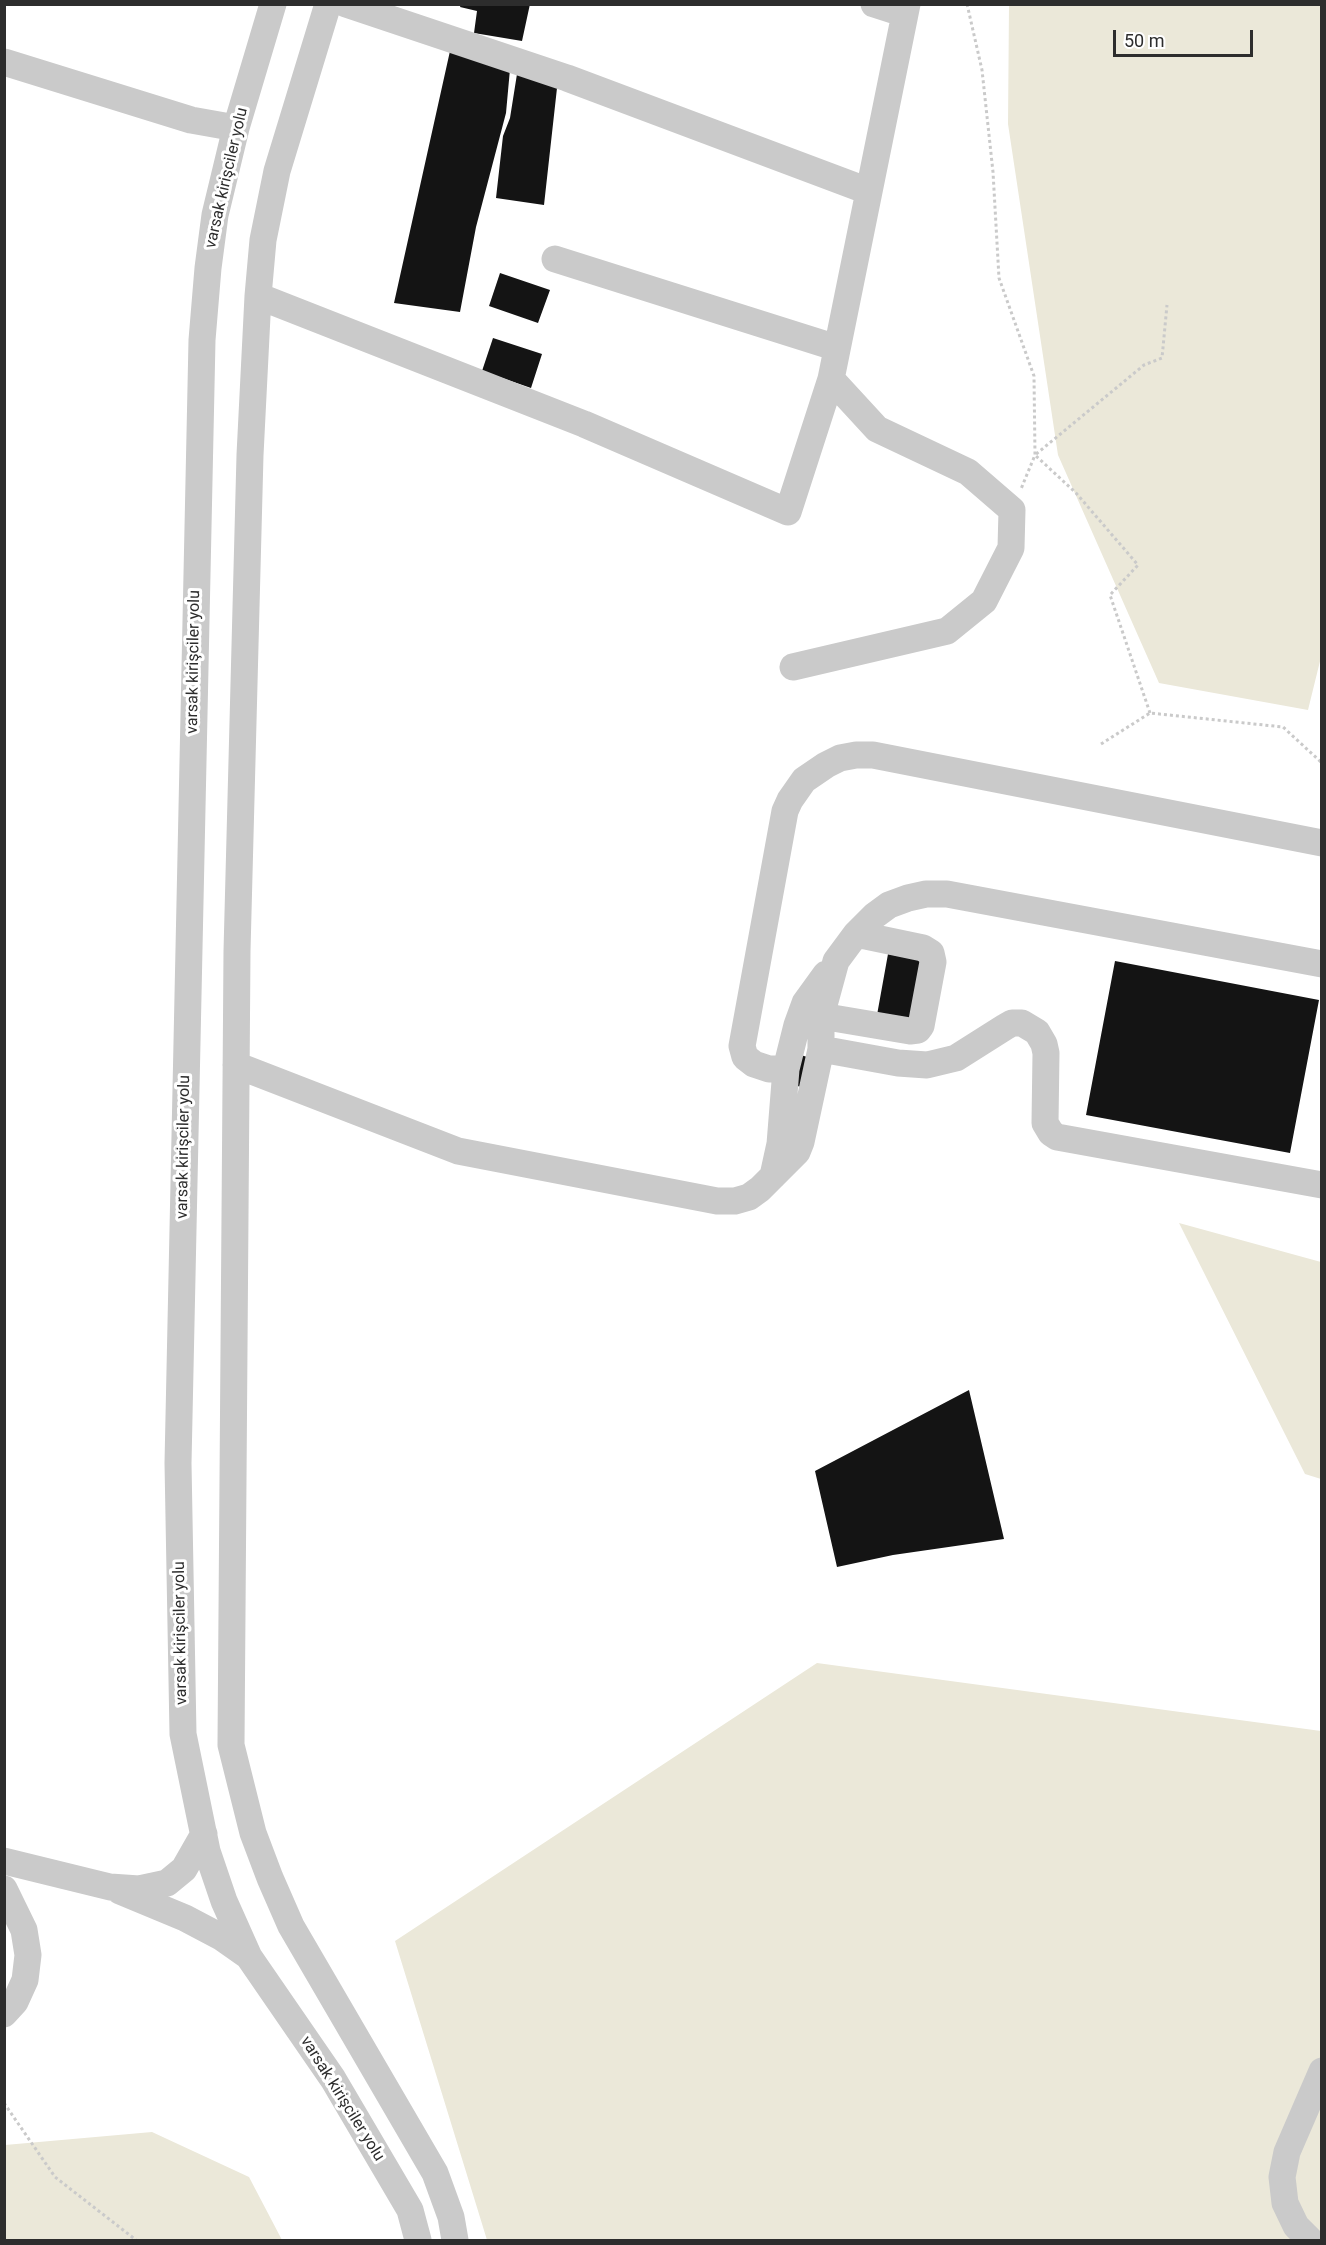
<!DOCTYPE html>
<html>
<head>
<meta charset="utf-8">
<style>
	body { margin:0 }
	#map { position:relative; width:1326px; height:2245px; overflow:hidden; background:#fff; font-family:Roboto,sans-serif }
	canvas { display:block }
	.frame { position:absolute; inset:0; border:6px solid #2d2d2d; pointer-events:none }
	.scale { position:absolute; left:1113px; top:30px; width:140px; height:27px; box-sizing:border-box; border:3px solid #2d2d2d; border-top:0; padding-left:8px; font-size:18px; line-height:21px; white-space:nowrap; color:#2d2d2d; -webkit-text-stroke:4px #fff; paint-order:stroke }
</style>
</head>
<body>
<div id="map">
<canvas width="1326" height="2245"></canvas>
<div class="frame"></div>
<div class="scale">50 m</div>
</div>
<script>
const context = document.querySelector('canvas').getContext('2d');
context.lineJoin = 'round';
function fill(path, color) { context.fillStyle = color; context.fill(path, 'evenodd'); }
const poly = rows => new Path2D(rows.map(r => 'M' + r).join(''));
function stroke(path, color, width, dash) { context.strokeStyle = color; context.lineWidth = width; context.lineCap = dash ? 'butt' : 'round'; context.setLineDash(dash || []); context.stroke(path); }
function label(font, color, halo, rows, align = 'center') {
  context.font = font + ' Roboto,sans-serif'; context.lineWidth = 6; context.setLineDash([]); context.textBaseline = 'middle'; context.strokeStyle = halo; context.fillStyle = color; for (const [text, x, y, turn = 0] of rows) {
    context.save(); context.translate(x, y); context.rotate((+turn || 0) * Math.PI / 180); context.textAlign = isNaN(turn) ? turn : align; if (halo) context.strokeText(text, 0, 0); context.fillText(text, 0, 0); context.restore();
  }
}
fill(poly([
	[1009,5,1321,5,1322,653,1308,710,1159,683,1058,455,1008,124],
	[1179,1223,1321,1262,1321,1479,1305,1474],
	[817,1663,1321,1731,1321,2240,487,2240,395,1941],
	[152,2132,249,2177,282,2240,5,2240,5,2145]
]), '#ebe8d9');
fill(poly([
	[461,4,530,4,522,41,474,33,477,11,460,7],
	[450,51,510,69,506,113,476,227,460,312,394,303],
	[517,74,558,79,544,205,496,198,503,136,510,118],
	[500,273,550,290,538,323,489,306],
	[493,338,542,354,531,388,482,371],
	[888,954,922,960,910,1021,877,1015],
	[1115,961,1319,1000,1290,1153,1086,1115],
	[797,1054,811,1058,805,1088,790,1084],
	[969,1390,1004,1539,893,1555,837,1567,815,1471]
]), '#141414');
stroke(poly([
	[967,4,982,70,993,172,999,278,1034,376,1035,455,1021,489],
	[1150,713,1110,595,1138,565,1076,493,1035,455,1144,365,1162,358,1167,305],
	[1101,744,1150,713,1283,727,1322,763],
	[4,2103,55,2177,136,2240]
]), '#cacaca', 3, [3, 3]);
stroke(poly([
	[273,4,236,128,215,215,208,268,202,340,178,1463,183,1734,207,1851,224,1901,249,1957,333,2079,410,2210,418,2240],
	[328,4,277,171,263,240,258,296,250,455,237,951,231,1745,253,1833,270,1878,291,1926,435,2173,451,2217,455,2240],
	[346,4,567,78,868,191],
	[874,4,905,14],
	[4,62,191,120,236,128],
	[555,259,837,348],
	[258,296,584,424,788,512,831,379,907,4],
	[793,667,947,631,984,601,1011,548,1012,510,968,472,877,429,831,379],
	[821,1016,910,1031,918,1030,921,1026,933,962,931,953,923,948,856,934],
	[821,1049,898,1063,927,1065,956,1058,1005,1027,1012,1023,1022,1023,1037,1032,1044,1044,1046,1053,1045,1123,1051,1133,1057,1137,1322,1185],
	[236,1065,458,1151,717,1201,735,1201,749,1197,760,1189,797,1152,801,1142,821,1049,821,1016,836,961,856,934,874,916,889,905,908,898,926,894,947,894,1322,964],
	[786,1069,769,1069,754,1064,745,1057,742,1046,785,811,790,800,804,780,826,765,840,758,856,755,873,755,1322,843],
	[773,1176,780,1144,786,1069,797,1025,805,1003,826,974],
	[4,1861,110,1887,139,1889,167,1883,184,1869,204,1834],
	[4,1889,24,1930,28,1955,25,1980,15,2002,4,2014],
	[120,1891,185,1918,221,1937,248,1956],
	[1310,2240,1296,2226,1285,2203,1282,2177,1287,2152,1322,2071]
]), '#cacaca', 27);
label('16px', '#2d2d2d', '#fff', [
	["varsak kirişciler yolu",227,178,-77],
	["varsak kirişciler yolu",194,662,-89],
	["varsak kirişciler yolu",184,1147,-89],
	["varsak kirişciler yolu",181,1633,-91],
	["varsak kirişciler yolu",342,2099,58]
]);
</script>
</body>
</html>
